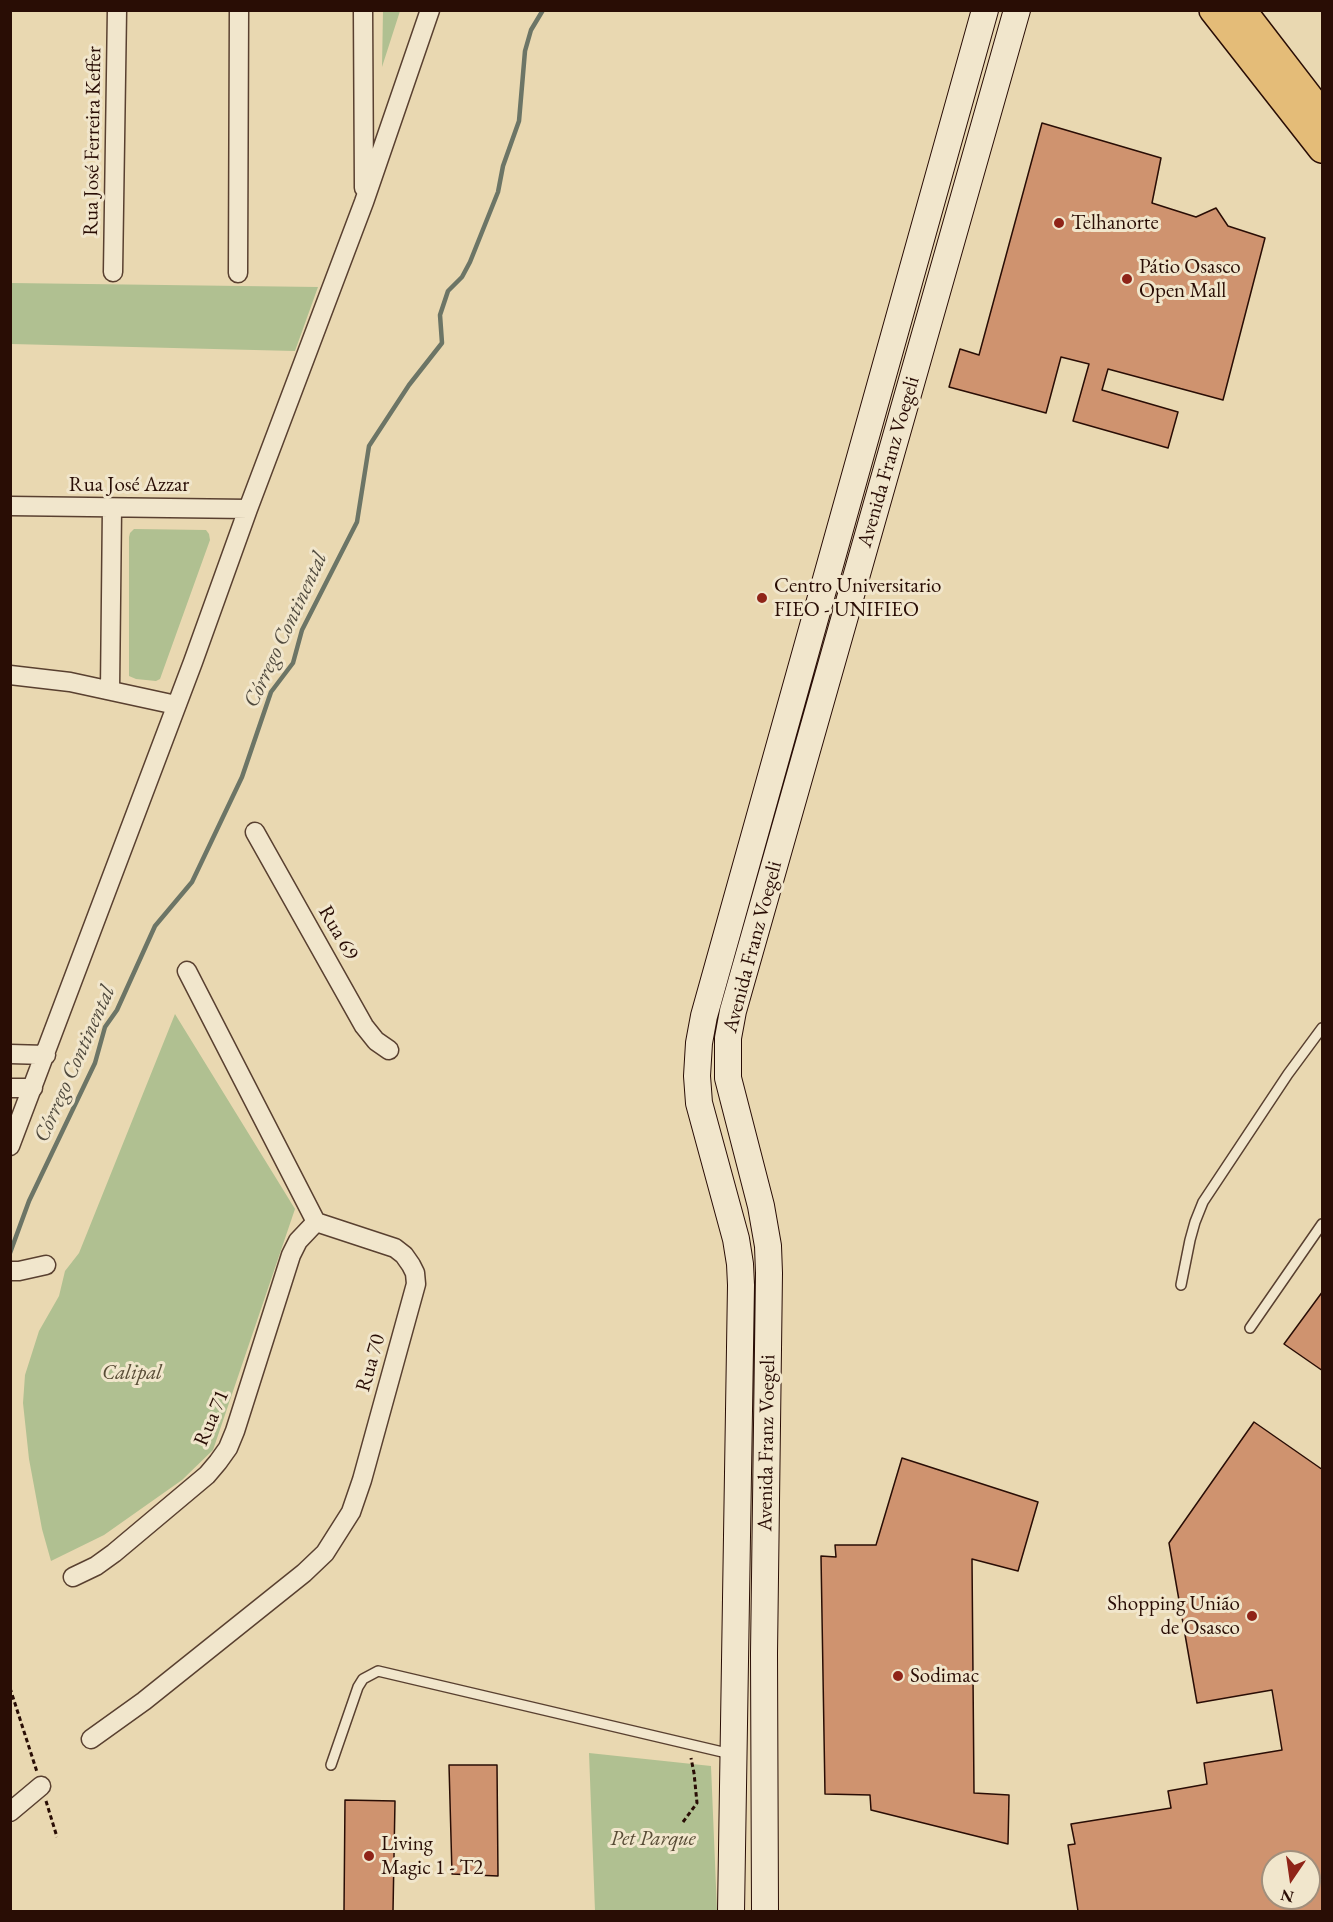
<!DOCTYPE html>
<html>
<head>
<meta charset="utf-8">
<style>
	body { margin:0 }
	#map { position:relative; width:1333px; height:1922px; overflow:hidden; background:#e9d8b1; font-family:"EB Garamond",serif }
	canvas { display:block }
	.frame { position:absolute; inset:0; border:12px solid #290d05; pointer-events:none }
	.north { position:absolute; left:1261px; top:1850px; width:60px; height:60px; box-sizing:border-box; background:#f1e6cc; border:2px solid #a18f7c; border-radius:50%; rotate:193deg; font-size:16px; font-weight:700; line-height:24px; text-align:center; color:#290d05 }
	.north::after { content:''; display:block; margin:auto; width:21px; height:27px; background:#8f2418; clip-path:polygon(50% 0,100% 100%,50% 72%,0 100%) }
</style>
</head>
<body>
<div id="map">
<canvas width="1333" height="1922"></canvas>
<div class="frame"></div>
<div class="north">N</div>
</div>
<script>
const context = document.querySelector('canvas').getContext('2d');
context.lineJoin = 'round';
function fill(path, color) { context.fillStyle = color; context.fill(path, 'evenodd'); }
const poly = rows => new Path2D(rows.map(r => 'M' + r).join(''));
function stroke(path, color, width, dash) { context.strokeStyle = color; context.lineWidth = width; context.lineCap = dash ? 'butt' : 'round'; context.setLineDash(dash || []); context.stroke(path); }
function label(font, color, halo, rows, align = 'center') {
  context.font = font + ' "EB Garamond",serif'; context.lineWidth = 6; context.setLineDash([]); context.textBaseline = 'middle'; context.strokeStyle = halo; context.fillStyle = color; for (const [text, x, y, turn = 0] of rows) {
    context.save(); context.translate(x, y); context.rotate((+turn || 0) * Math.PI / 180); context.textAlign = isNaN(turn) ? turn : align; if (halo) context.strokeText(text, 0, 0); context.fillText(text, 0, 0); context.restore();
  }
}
fill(poly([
	[383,11,400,11,382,67],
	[11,283,318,287,295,351,11,344],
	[134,529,206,530,209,534,210,540,160,679,156,681,136,679,129,676,129,537,130,533],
	[175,1014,295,1209,213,1450,182,1480,104,1535,51,1561,42,1529,29,1459,23,1403,25,1375,39,1331,59,1296,65,1271,79,1253],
	[589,1753,711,1766,717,1911,595,1911]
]), '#b0c091');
stroke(poly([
	[10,1253,29,1201,95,1063,105,1027,117,1010,155,926,192,882,242,777,271,692,293,663,302,630,357,522,369,446,409,385,442,343,440,315,448,291,462,277,470,262,498,192,503,166,519,121,525,51,531,30,543,10]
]), '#6c7566', 4.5);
const building = poly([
	[1042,123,1161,158,1152,203,1196,217,1216,208,1228,226,1265,238,1223,400,1108,369,1102,390,1178,412,1168,448,1073,421,1089,364,1061,357,1046,413,949,387,960,349,979,355,1042,123],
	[1323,1291,1323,1371,1284,1344,1323,1291],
	[1254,1422,1323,1470,1323,1911,1078,1911,1068,1845,1075,1844,1071,1824,1171,1808,1168,1791,1207,1784,1204,1763,1282,1750,1272,1690,1197,1703,1169,1543,1254,1422],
	[1273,1862,1309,1862,1309,1898,1273,1898,1273,1862],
	[902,1458,1038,1502,1018,1571,972,1559,974,1793,1009,1795,1008,1844,871,1810,870,1795,825,1794,821,1556,836,1557,835,1545,876,1545,902,1458],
	[449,1765,497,1765,498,1876,452,1874,449,1765],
	[345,1800,395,1801,393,1911,344,1911,345,1800]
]);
fill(building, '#cf936f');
stroke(building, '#290d05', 1.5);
const service = poly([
	[1181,1285,1190,1240,1195,1222,1203,1202,1288,1074,1322,1028],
	[1250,1328,1322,1224],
	[331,1765,358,1687,363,1679,378,1671,731,1754]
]);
const minor = poly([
	[363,10,364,188],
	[113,272,117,10],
	[238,273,239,10],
	[10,506,248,509],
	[10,675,70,682,176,705],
	[110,690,112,508],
	[255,832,364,1026,376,1041,389,1050],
	[10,1054,46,1055],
	[10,1088,33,1088],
	[10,1146,193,662,248,509,364,202,430,10],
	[10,1271,19,1271,46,1265],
	[73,1577,96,1566,114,1553,207,1475,218,1462,228,1448,235,1431,291,1255,298,1241,316,1222],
	[91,1739,144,1701,304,1573,325,1553,351,1512,362,1480,416,1284,415,1273,411,1265,404,1255,395,1248,316,1222,187,971],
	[10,1812,41,1786]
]);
const secondary = poly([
	[731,1912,741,1285,740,1264,736,1239,699,1103,697,1076,699,1043,704,1016,985,10],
	[765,1912,764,1653,769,1273,768,1246,761,1206,728,1078,728,1038,733,1011,1017,10]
]);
const primary = poly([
	[1213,10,1322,149],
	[1242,10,1322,114]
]);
stroke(service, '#594030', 12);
stroke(minor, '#594030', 21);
stroke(secondary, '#290d05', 28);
stroke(primary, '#290d05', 30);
stroke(poly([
	[10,1688,37,1772],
	[46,1801,57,1837],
	[683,1822,697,1803,694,1773,691,1758]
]), '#290d05', 3, [4.5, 3]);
stroke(service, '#f1e6cc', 9);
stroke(minor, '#f1e6cc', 18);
stroke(secondary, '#f1e6cc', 26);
stroke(primary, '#e4bc78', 27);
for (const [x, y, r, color] of [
	[1059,223,6,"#8f2418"],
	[1127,279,6,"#8f2418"],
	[762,598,6,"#8f2418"],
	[1252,1616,6,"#8f2418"],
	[898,1676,6,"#8f2418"],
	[369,1856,6,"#8f2418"]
]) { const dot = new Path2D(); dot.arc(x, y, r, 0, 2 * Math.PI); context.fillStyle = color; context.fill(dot); stroke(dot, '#f1e6cc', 2); }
label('21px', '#290d05', '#f1e6cc', [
	["Rua José Ferreira Keffer",93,141,-89],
	["Avenida Franz Voegeli",889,462,-74],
	["Rua José Azzar",129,485],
	["Rua 69",338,933,60],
	["Avenida Franz Voegeli",753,947,-75],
	["Rua 70",371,1363,-74],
	["Rua 71",212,1418,-67],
	["Avenida Franz Voegeli",767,1443,-89]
]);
label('21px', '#290d05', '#f1e6cc', [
	["Telhanorte",1071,223],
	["Pátio Osasco",1139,267],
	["Open Mall",1139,291],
	["Centro Universitario",774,586],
	["FIEO - UNIFIEO",774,610],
	["Shopping União",1240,1604,"right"],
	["de Osasco",1240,1628,"right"],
	["Sodimac",910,1676],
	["Living",381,1844],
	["Magic 1 - T2",381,1868]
], 'left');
label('italic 21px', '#584c36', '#f1e6cc', [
	["Calipal",132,1373],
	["Pet Parque",653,1839]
]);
label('italic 22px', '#504a3e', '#f1e6cc', [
	["Córrego Continental",286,630,-65],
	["Córrego Continental",75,1064,-66]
]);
</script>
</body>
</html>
